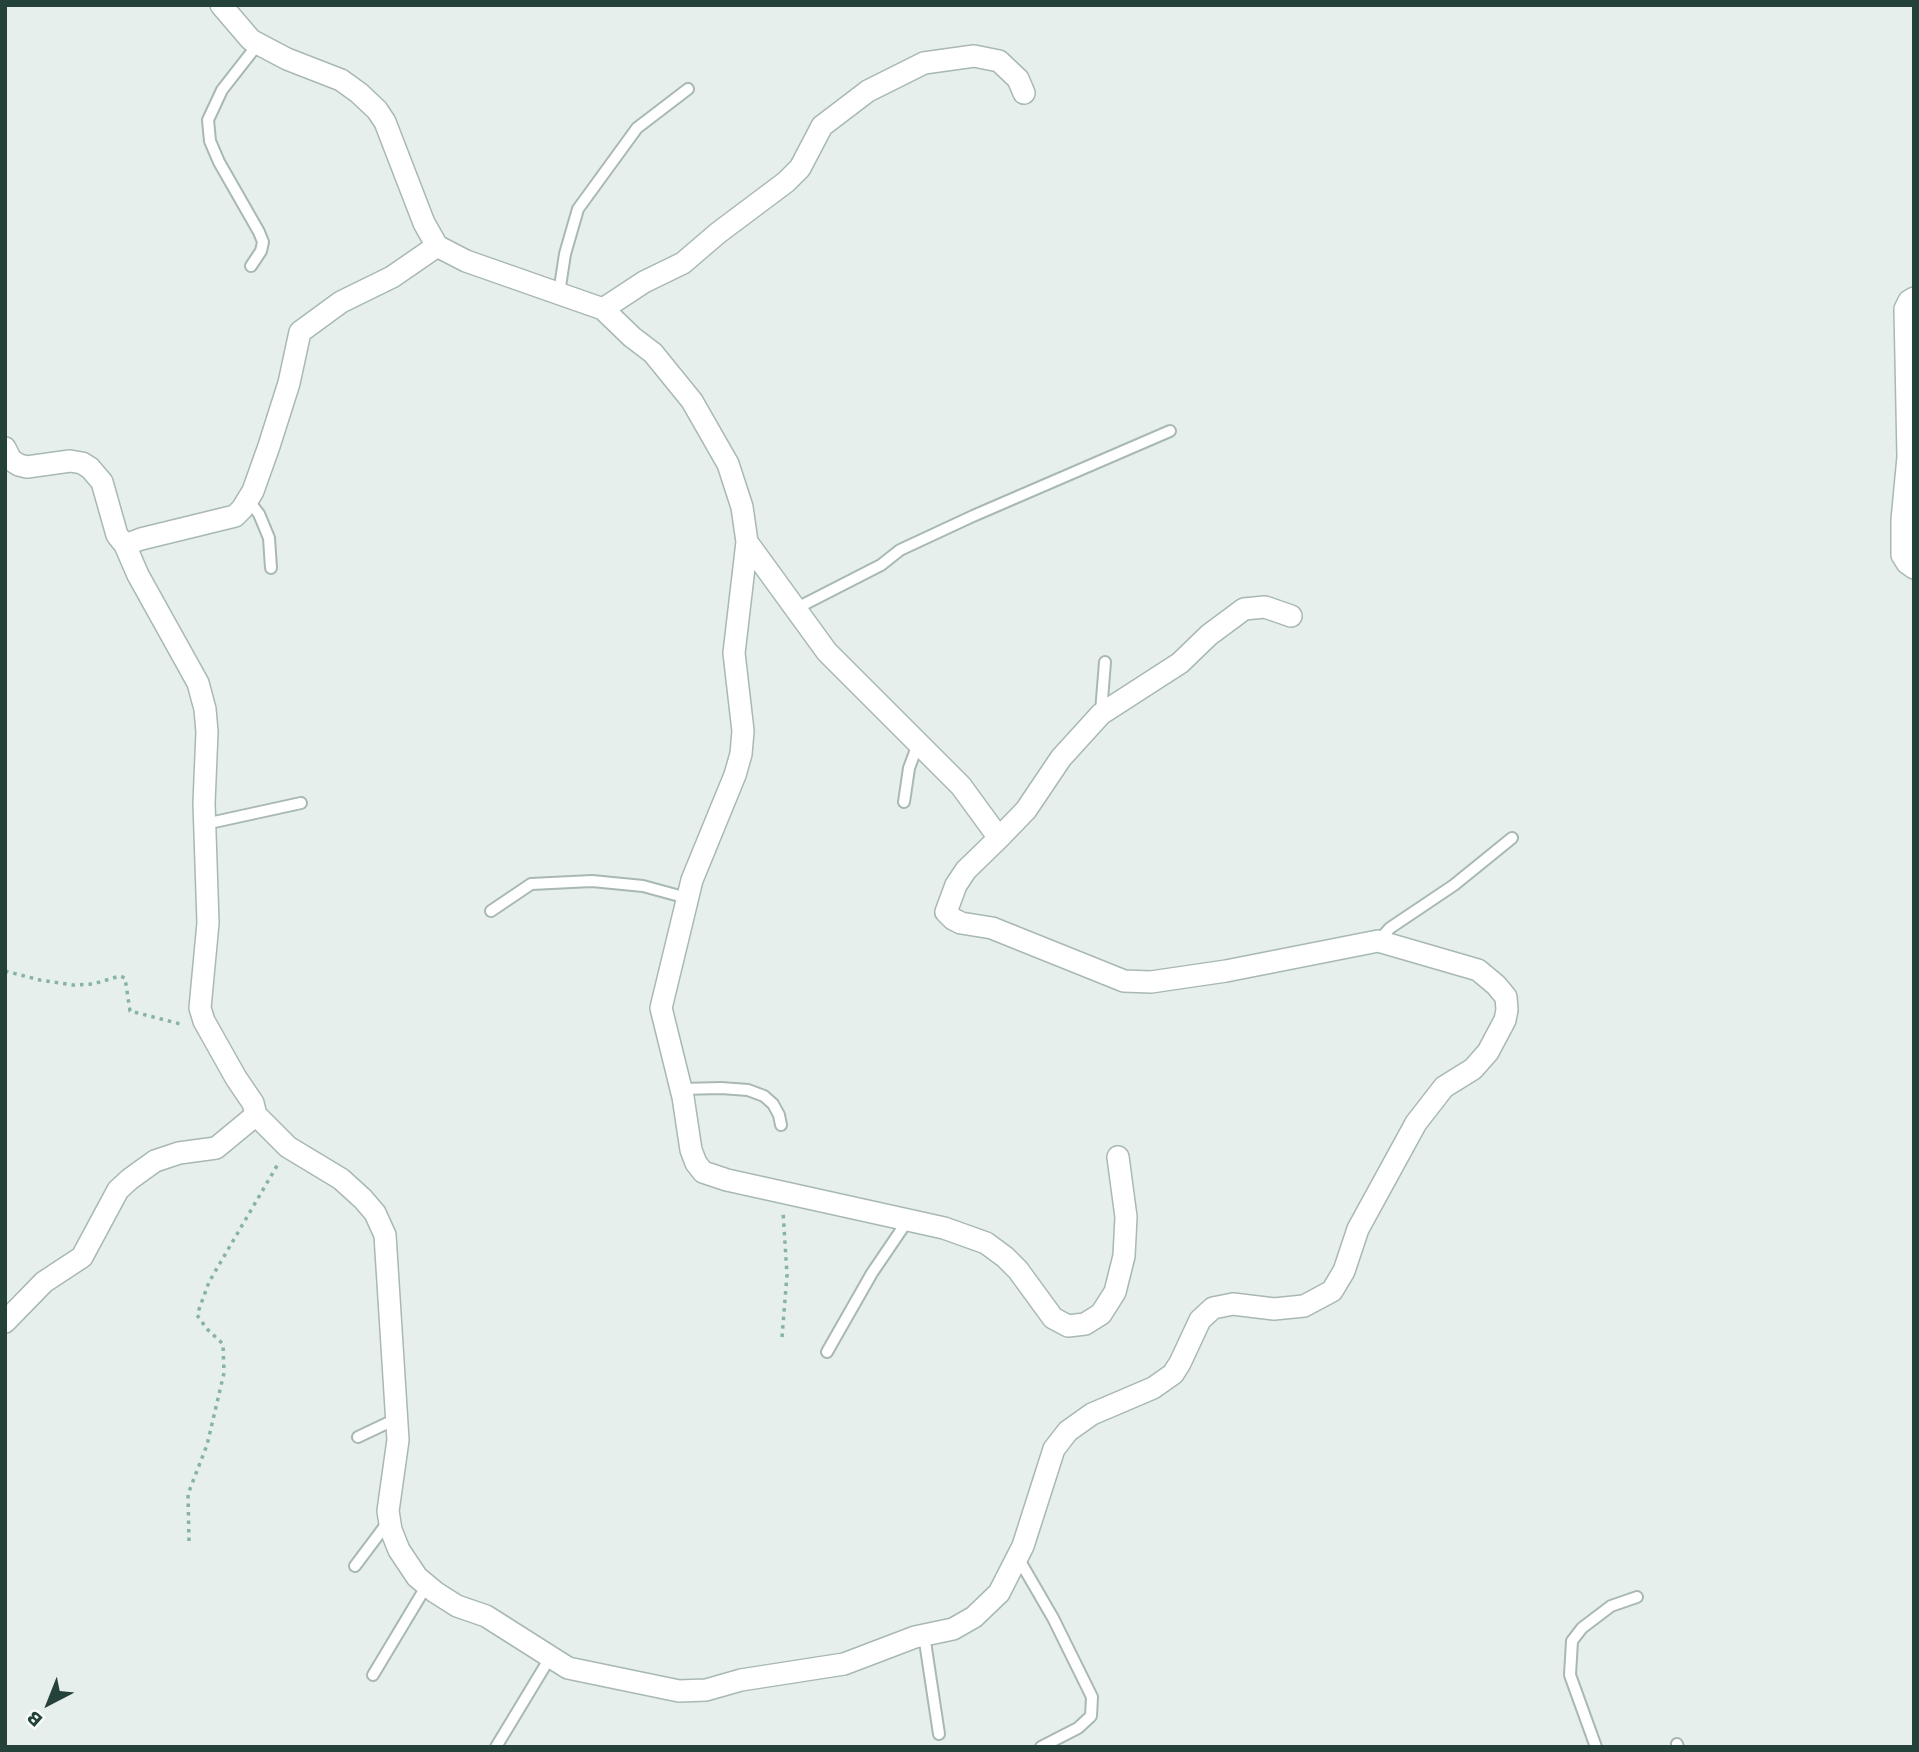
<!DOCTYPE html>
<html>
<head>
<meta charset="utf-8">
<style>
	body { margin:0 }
	#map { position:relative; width:1919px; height:1752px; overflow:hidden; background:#e6efeb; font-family:"Work Sans",sans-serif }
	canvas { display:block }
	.frame { position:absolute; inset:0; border:7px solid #24423a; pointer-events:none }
	.north { position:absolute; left:14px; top:1668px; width:70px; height:70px; -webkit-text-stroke:5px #f7fbf9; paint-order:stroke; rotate:222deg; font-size:19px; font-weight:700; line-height:28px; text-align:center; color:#24423a }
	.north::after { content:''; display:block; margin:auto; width:24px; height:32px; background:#24423a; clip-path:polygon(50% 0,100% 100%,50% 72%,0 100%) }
</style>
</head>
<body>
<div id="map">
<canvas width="1919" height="1752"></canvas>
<div class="frame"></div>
<div class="north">B</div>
</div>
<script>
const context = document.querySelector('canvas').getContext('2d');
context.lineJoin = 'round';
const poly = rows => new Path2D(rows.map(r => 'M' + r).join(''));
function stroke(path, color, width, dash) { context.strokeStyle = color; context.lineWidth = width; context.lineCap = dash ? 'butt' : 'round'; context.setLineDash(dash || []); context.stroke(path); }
const service = poly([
	[251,266,261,251,263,242,259,232,219,162,210,141,208,120,222,90,258,44],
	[559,293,565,254,578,209,637,128,688,89],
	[249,501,259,514,269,538,271,568],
	[797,608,881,565,900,550,973,516,1170,431],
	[1101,712,1105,662],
	[904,802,909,768,918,744],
	[205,824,301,803],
	[491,911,531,884,592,881,643,886,687,898],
	[1378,941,1390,928,1454,885,1512,838],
	[681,1089,721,1088,748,1090,764,1096,773,1104,779,1115,781,1125],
	[827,1352,872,1273,908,1220],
	[358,1437,398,1418],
	[1017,1556,1053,1618,1092,1697,1091,1716,1078,1728,1041,1747],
	[355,1566,388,1522],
	[924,1635,939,1734],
	[373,1675,427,1585],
	[1677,1744,1678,1747],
	[496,1747,551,1656],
	[1596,1747,1570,1675,1572,1641,1582,1628,1611,1606,1637,1597]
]);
const minor = poly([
	[221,5,251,40,287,59,341,80,359,93,377,110,385,122,424,223,437,246],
	[1914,298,1909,301,1905,309,1908,457,1902,520,1902,555,1907,563,1914,568],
	[603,309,644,282,683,263,718,233,786,182,800,168,822,126,868,91,924,63,974,56,999,61,1018,79,1024,93],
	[5,448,11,460,19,465,27,467,70,461,82,463,90,468,102,482,117,535,125,545],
	[747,542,827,652,961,786,999,838,966,870,956,885,946,912,953,919,961,923,992,928,1124,981,1151,982,1226,971,1378,941,1478,970,1496,985,1506,997,1507,1010,1505,1020,1488,1052,1473,1069,1444,1087,1416,1123,1358,1229,1344,1271,1332,1291,1304,1306,1274,1309,1233,1304,1213,1308,1200,1320,1180,1363,1173,1374,1153,1388,1092,1414,1068,1431,1054,1449,1023,1546,999,1593,974,1617,953,1629,915,1637,844,1664,741,1680,706,1690,679,1691,568,1668,486,1616,457,1606,435,1592,417,1577,399,1550,391,1530,388,1511,398,1440,385,1235,375,1213,363,1199,341,1179,288,1147,256,1115,253,1103,236,1078,204,1021,200,1008,208,923,204,803,207,732,205,709,198,683,138,575,125,545,141,539,235,516,242,509,253,491,269,446,289,383,300,332,341,302,392,277,437,246,466,261,603,309,632,337,653,353,692,401,728,464,742,507,747,542,734,653,743,731,741,754,735,775,692,880,661,1008,683,1097,691,1150,696,1163,703,1172,727,1180,944,1228,986,1243,1005,1257,1018,1270,1053,1318,1068,1326,1085,1324,1101,1314,1115,1292,1124,1256,1126,1217,1118,1157],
	[999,838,1026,810,1061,758,1101,714,1180,663,1209,635,1244,609,1265,607,1291,616],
	[5,1322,44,1282,82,1257,118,1190,130,1179,155,1161,179,1153,216,1148,256,1115]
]);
stroke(service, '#a8b8b2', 14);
stroke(minor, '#a8b8b2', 24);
stroke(poly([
	[5,971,40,980,73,985,93,984,120,976,125,978,130,1011,184,1025],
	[782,1337,787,1275,783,1211],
	[189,1541,188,1494,207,1445,224,1373,223,1344,207,1329,197,1315,209,1282,278,1164]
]), '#86b3a5', 3.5, [3.5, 5]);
stroke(service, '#fff', 10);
stroke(minor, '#fff', 21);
</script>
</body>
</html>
